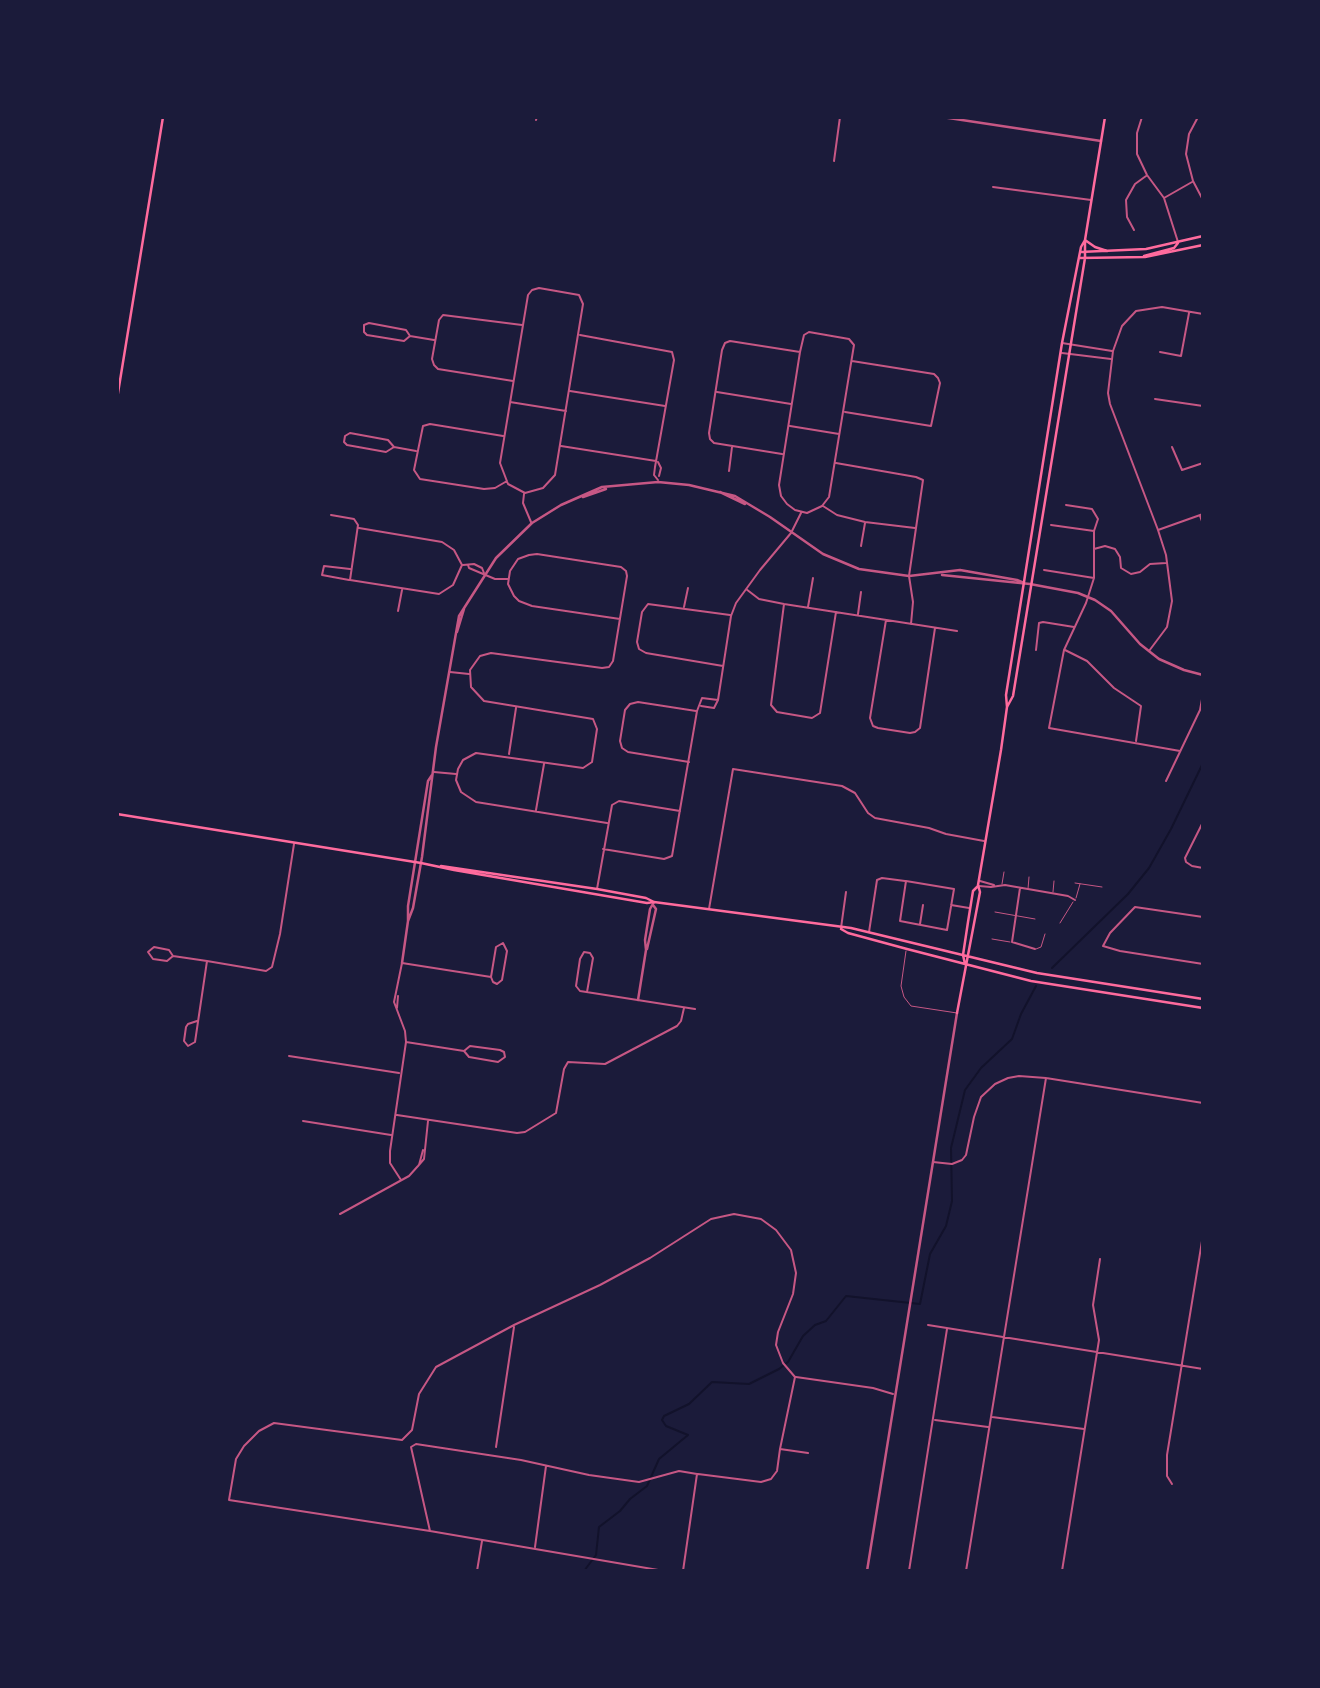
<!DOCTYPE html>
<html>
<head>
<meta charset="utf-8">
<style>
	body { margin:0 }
	#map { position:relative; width:1320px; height:1688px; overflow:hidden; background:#1b1b3a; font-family:"Times New Roman",serif }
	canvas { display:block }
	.frame { position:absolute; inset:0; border:119px solid #1b1b3a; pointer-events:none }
</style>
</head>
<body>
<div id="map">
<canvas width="1320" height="1688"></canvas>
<div class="frame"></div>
</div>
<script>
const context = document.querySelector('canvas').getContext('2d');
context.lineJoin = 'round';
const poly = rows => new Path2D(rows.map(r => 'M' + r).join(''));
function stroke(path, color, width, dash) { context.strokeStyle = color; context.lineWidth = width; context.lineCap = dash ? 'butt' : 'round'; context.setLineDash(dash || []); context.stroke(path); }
stroke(poly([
	[1052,968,1128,894,1149,868,1171,829,1203,763],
	[584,1571,596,1555,599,1527,620,1511,630,1499,647,1486,659,1459,688,1435,666,1426,662,1420,664,1416,689,1404,712,1382,749,1384,779,1369,788,1362,803,1336,815,1325,826,1321,846,1296,920,1304,930,1254,946,1226,952,1201,951,1148,965,1090,981,1068,1012,1039,1021,1014,1036,986]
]), '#12122b', 2);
stroke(poly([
	[1075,883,1102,887],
	[1002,884,1004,872],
	[1028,889,1029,877],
	[1053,892,1054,881],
	[1076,898,1080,884],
	[995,912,1035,919],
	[1060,923,1073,902],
	[992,939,1010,942],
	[1036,949,1041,947,1045,934],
	[906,951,901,986,904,997,911,1006,957,1013]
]), '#c65784', 1);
stroke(poly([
	[1142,117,1137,133,1137,154,1147,175,1164,198,1178,242],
	[1198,117,1189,134,1186,154,1193,181,1203,200],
	[536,120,537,117],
	[834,161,840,117],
	[993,187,1091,200],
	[1164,198,1192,182],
	[1134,230,1127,217,1126,200,1135,184,1146,176],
	[539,288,579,295,583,304,555,475,543,488,525,493,508,484,500,463,528,295,532,290,539,288],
	[809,332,849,339,854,345,829,497,822,506,807,513,795,510,787,504,781,496,779,485,800,352,804,335,809,332],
	[580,335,672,352,674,360,655,467,654,475,658,480],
	[410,336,404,341,367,335,364,332,364,325,369,323,406,330,410,336,434,340],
	[1062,343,1112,351],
	[1160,352,1181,356,1189,313],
	[1062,353,1111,359],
	[513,381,438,369,434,365,432,359,439,320,443,315,522,325],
	[570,391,665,406],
	[717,392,791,404],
	[1155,399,1203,406],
	[510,402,566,411],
	[845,412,931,426,940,383,938,378,934,374,852,361],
	[790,426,839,434],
	[503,436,430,424,423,426,414,470,420,479,484,489,495,488,507,481],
	[561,446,656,461],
	[394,447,386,452,347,445,344,442,345,436,350,433,388,440,394,447,416,451],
	[1172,447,1182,470,1203,463],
	[782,454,714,443,710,439,709,433,722,350,725,343,730,341,800,352],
	[658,462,661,468,659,476],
	[836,463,916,477,923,480,909,576,913,602,911,624],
	[729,471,732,447],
	[524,494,523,503,531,522],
	[1066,505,1092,509,1098,519,1094,531,1094,578,1086,603,1064,650,1049,728,1180,751],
	[823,506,837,515,865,522,915,528],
	[331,515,354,519,358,525,350,580,439,594,453,585,462,565,454,550,442,542,359,528],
	[1200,516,1203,524],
	[1051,525,1094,531],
	[1158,530,1203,514],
	[861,546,865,523],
	[1094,549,1105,546,1115,549,1120,557,1121,568,1131,574,1140,572,1150,564,1166,563],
	[463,565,474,564,482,568,484,573],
	[468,565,469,568,495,579,508,579],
	[1044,570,1094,578],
	[349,580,322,575,324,566,350,569],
	[746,589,759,599,784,604,957,631],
	[784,604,771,705,777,712,812,718,820,713,836,612],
	[684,607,688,588],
	[808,607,813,578],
	[398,611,402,590],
	[858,614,861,592],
	[886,620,870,718,873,726,878,728,910,733,915,732,920,728,935,628],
	[1036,650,1039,623,1043,622,1074,627],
	[1065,650,1087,661,1114,688,1141,706,1136,741],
	[1149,651,1167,627,1172,601,1166,555,1158,530,1110,404,1108,393,1113,351,1122,326,1136,311,1162,307,1203,314],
	[723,666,646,653,639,649,637,642,642,612,648,604,730,615],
	[450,672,469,674],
	[701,706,714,708,718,700,731,616,736,603,760,570,791,533,801,513],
	[509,754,516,708],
	[689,762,628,752,622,748,620,741,625,710,630,704,638,702,696,711],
	[434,772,456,774],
	[1166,781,1200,710,1203,694],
	[536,810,544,764],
	[1203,822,1185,858,1186,862,1192,866,1203,868],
	[607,823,476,802,461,792,456,780,458,769,463,760,476,753,583,768,592,762,597,729,593,719,484,701,471,687,470,670,480,656,491,653,602,668,609,667,613,661,627,576,626,571,621,567,537,554,529,555,518,559,510,571,508,584,514,596,519,601,532,606,620,619],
	[603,849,664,859,672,856,697,711,702,698,718,700],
	[906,881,954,889,947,930,900,921,906,881],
	[980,881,994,885],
	[979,886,991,887,1005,885,1068,896,1075,900],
	[1020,888,1012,942,1035,949],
	[597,889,612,805,619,801,680,811],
	[951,905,969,908],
	[709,909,733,769,842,786,855,793,868,813,875,818,929,828,946,834,984,841],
	[1203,917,1135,907,1110,933,1103,946,1120,951,1203,964],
	[920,924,923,905],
	[841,928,846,892],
	[869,932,877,880,882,878,905,881],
	[173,956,167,961,153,959,148,952,154,947,169,950,173,956,207,961,266,971,272,967,280,934,294,844],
	[587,992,593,958,590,953,584,952,580,959,576,986,580,991,695,1009],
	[397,1008,398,996],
	[197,1021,188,1024,186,1027,184,1041,188,1046,195,1042,207,961],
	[406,1042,464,1051,470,1046,500,1050,504,1052,505,1057,498,1062,469,1057,464,1051],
	[289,1056,399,1073],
	[397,1115,517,1133,525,1132,556,1113,564,1069,568,1062,605,1064,677,1026,681,1021,684,1008],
	[303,1121,391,1135],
	[933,1162,952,1164,962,1160,966,1155,974,1117,981,1097,995,1084,1008,1078,1019,1076,1046,1078,1203,1103],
	[419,1165,423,1150],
	[401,1180,390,1163,390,1151,406,1042,405,1031,394,1002,402,963,491,977,493,982,497,984,502,980,507,951,503,943,496,947,491,977],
	[340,1214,409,1176,418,1166,424,1159,428,1121],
	[928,1325,1203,1369],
	[796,1377,873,1388,893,1394],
	[992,1417,1084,1429],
	[935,1420,988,1427],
	[496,1447,514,1327],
	[698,1474,761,1482,771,1479,777,1471,780,1449,808,1453],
	[1172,1484,1167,1476,1167,1455,1203,1235],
	[430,1531,229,1500,236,1459,244,1446,259,1431,274,1423,402,1440,412,1430,419,1394,436,1367,514,1325,600,1285,650,1258,711,1219,734,1214,761,1219,776,1230,791,1250,796,1273,793,1294,778,1332,776,1345,783,1363,795,1377,780,1449],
	[535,1547,546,1466],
	[477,1571,482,1541],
	[664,1571,430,1531,411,1447,416,1444,521,1460,589,1475,639,1482,679,1471,697,1474,683,1571],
	[909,1571,947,1329],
	[966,1571,1046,1078],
	[1062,1571,1099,1340,1093,1305,1100,1259]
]), '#c65784', 2);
stroke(poly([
	[942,117,1101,141],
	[720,492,745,504],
	[583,497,606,489],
	[942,575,1030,584,1078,593,1095,600,1111,611,1140,644,1159,659,1184,670,1203,675],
	[457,632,464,609],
	[408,921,413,908,422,857,436,747,459,616,496,558,532,523,561,505,602,487,658,482,689,485,735,496,770,517,823,554,859,569,909,576,960,570,1017,580,1024,583],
	[647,949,656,909,653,905],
	[402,963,408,921,408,906,428,781,432,775],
	[638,1000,646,950,645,940,650,909,654,902],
	[867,1571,957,1013]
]), '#c65784', 2.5);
stroke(poly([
	[1085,240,1095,247,1107,251],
	[1080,252,1146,249,1203,236],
	[1144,256,1174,248,1178,243],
	[1079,258,1145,257,1203,245],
	[117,399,163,117],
	[1007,707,1013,696,1085,258,1085,240,1105,117],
	[117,814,421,863,454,870,647,903,654,902,851,928,1037,973,1203,999],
	[441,866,597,889,646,898,654,902],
	[841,929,848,933,907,949,1031,981,1203,1008],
	[965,964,963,955,968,922,973,891,978,886],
	[957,1013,980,892,978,885,1001,750,1007,707,1006,695,1062,343,1081,247,1085,240]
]), '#ff6b9d', 2.5);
</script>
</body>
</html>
